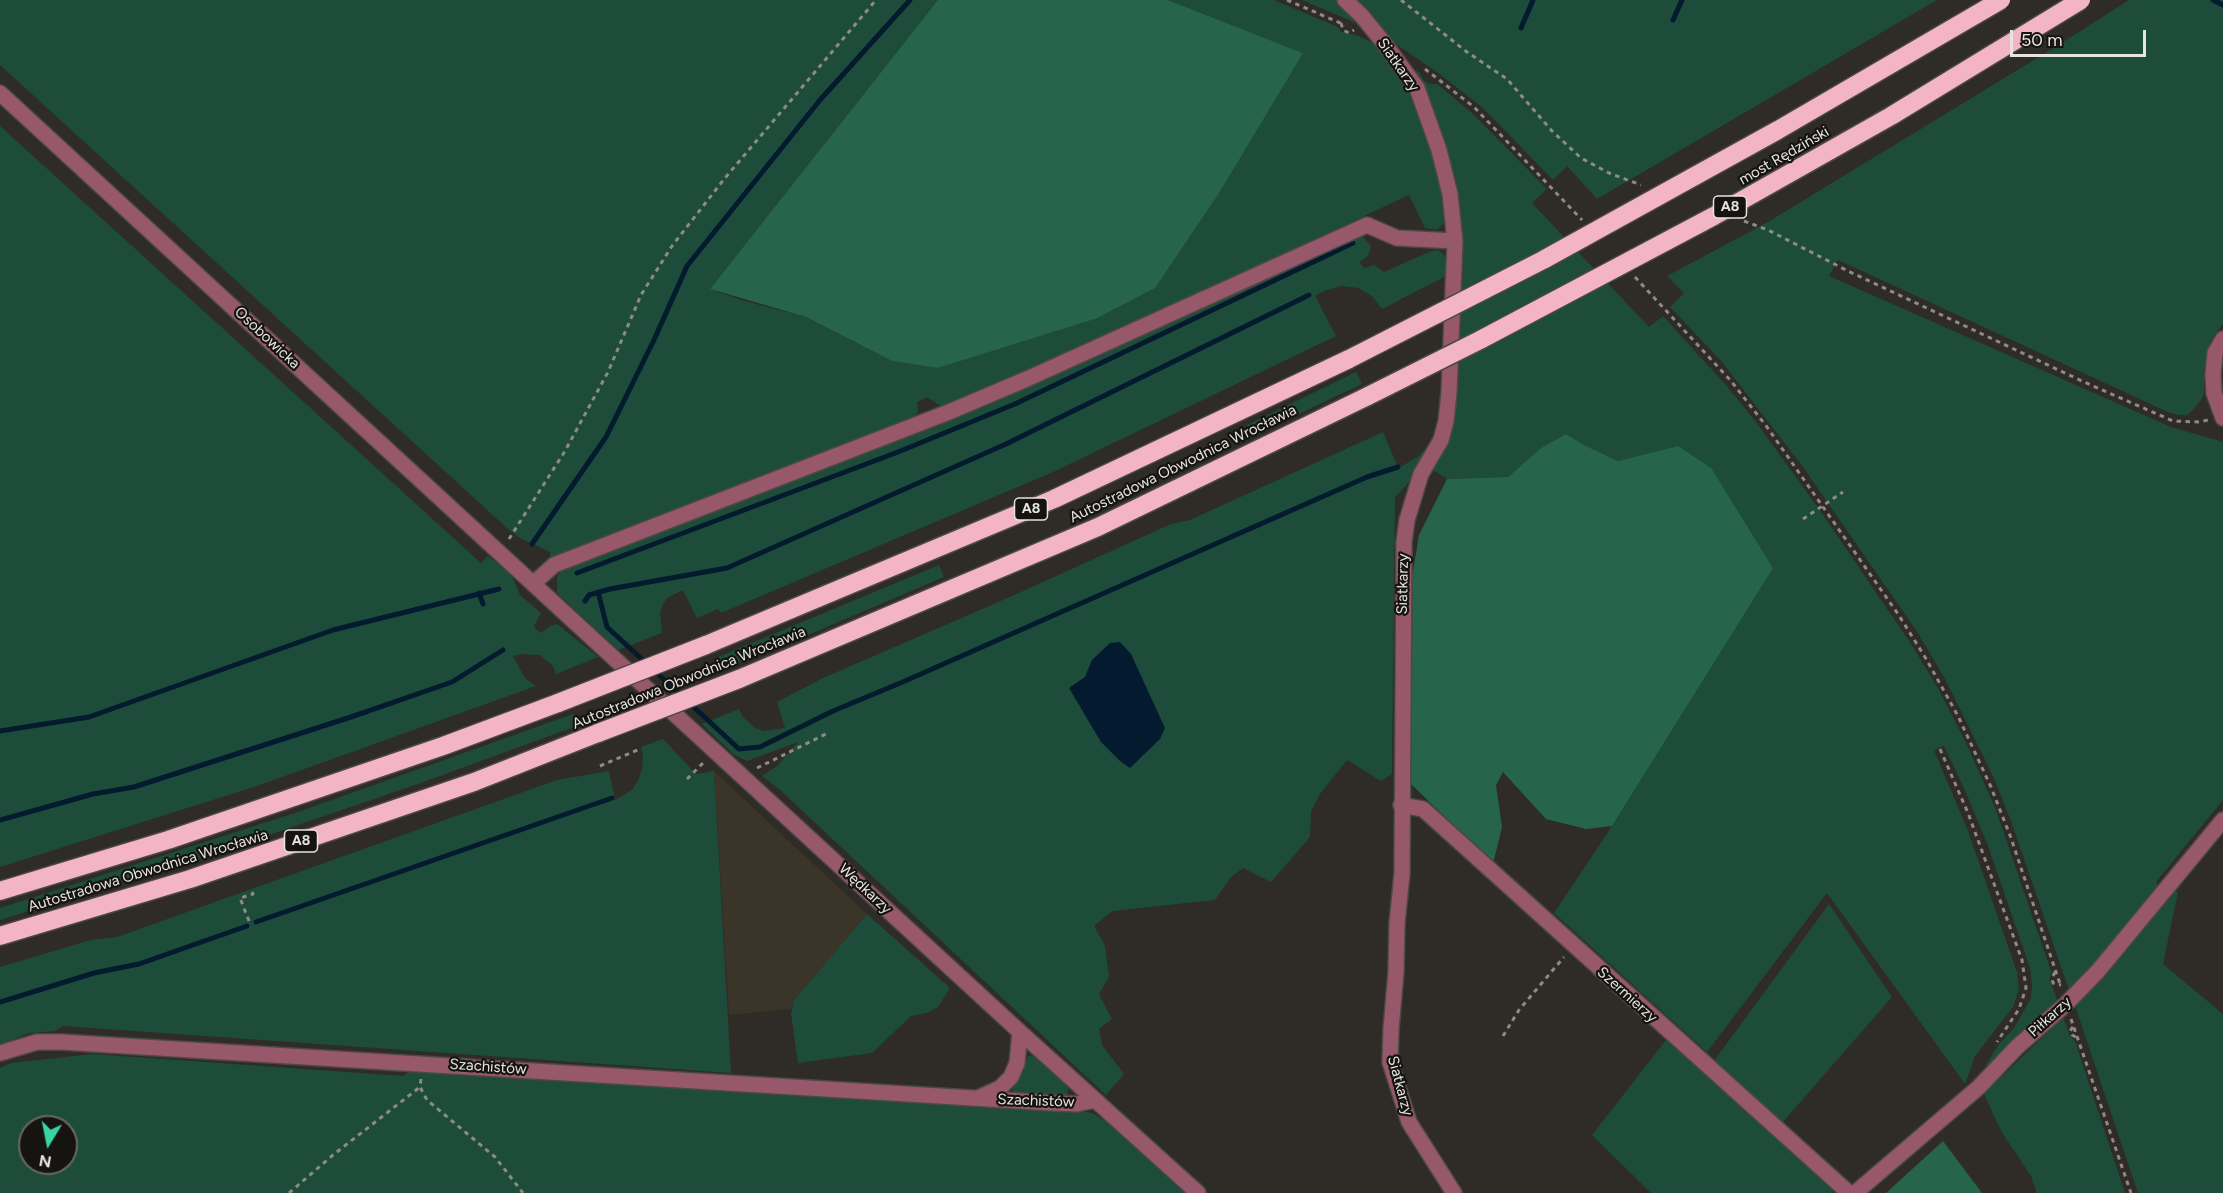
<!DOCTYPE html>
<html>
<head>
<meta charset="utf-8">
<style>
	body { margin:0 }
	#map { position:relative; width:2223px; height:1193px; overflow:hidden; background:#2f2b26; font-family:Figtree,sans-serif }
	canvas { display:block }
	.north { position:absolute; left:18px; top:1115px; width:60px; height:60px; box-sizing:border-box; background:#161411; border:2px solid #696764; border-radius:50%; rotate:190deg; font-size:16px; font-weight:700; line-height:24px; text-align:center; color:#e6e4e0 }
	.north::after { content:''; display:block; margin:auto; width:21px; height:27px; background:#38d4a6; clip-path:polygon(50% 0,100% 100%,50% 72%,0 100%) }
	.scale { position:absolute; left:2010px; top:30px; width:136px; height:27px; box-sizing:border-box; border:3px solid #e6e4e0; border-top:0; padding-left:8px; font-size:18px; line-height:21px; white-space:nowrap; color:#e6e4e0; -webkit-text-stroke:4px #161411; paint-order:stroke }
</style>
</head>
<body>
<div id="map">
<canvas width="2223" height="1193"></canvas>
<div class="north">N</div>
<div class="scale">50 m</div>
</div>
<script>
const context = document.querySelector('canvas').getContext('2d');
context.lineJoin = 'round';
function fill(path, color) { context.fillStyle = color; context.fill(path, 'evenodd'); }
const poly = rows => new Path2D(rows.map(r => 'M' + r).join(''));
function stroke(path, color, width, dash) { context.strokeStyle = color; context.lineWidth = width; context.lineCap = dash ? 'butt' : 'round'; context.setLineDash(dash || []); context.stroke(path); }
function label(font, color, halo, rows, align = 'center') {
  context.font = font + ' Figtree,sans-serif'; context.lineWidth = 4.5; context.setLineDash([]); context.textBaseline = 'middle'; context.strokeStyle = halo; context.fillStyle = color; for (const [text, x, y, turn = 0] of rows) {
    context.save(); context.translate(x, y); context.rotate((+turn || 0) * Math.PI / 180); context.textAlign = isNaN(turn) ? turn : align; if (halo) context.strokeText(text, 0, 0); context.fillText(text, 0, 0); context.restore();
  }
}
fill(poly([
	[714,771,867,914,794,1000,791,1009,729,1015]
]), '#3a3429');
fill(poly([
	[0,0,938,0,710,289,741,300,806,317,892,361,938,368,1095,319,1303,53,1168,0,1274,0,1338,27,1341,32,1356,35,1379,46,1417,97,1447,201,1447,220,1437,230,1425,228,1409,195,1077,350,946,406,939,405,927,397,917,402,918,411,914,417,550,559,550,552,518,537,507,528,0,65],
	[1302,0,1335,0,1363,26],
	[1352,0,1937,0,1597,199,1567,166,1553,180,1483,108,1437,72,1394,43],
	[2129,0,2223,0,2223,324,2212,339,2207,354,2204,371,2204,392,2202,399,2192,411,2187,415,2179,415,2168,412,1838,260,1829,276,2171,427,2223,442,2223,800,2156,882,2159,886,2099,959,2069,990,2011,821,1993,776,1945,679,1918,633,1803,467,1722,362,1670,307,1684,293,1667,276,1768,222,2052,49],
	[1409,65,1420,73,1423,80,1429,84,1437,84,1473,114,1547,189,1532,203,1649,327,1663,316,1726,385,1756,422,1819,509,1911,644,1939,690,1966,743,1996,810,2051,971,2050,980,2058,1003,1985,1072,1985,1068,1989,1060,1999,1044,2014,1028,2031,998,2032,985,2030,968,1987,843,1964,788,1944,746,1934,750,1968,831,2017,972,2019,989,2013,1007,1975,1056,1965,1084,1827,893,1707,1052,1554,913,1612,826,1773,567,1678,446,1618,461,1586,446,1566,434,1541,448,1508,477,1447,479,1433,470,1449,440,1456,395,1461,257,1460,212,1451,176],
	[0,126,481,563,488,556,511,574,520,595,541,613,534,626,536,629,541,633,550,626,557,624,598,657,556,674,553,666,540,655,521,654,513,656,525,678,536,686,257,786,0,867],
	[1354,236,1363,237,1371,246,1368,256,1359,262,1364,268,1374,265,1384,272,1431,251,1438,250,1448,258,1448,275,1382,309,1372,296,1358,288,1341,286,1324,291,1315,296,1336,336,1053,472,721,613,718,609,697,618,683,590,667,598,663,604,660,613,662,633,618,650,557,593,557,577,560,571,571,565],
	[1356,372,1362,384,1252,436,1247,425],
	[1383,432,1397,465,1402,466,1419,456,1434,439,1409,482,1395,497,1392,774,1381,781,1347,760,1320,794,1311,811,1310,837,1271,882,1243,868,1231,877,1215,900,1112,911,1094,926,1105,946,1109,977,1099,994,1112,1019,1099,1029,1102,1045,1124,1074,1106,1095,779,789,762,776,777,766,798,742,747,761,733,754,702,724,739,709,742,716,755,728,764,731,785,728,777,702,823,678,1003,600,1171,524,1190,520],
	[939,565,944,577,794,641,728,667,718,657],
	[573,714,585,723,418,784,228,849,0,920,0,908,298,812],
	[663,739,696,774,714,771,731,1073,63,1026,55,1031,30,1033,0,1044,0,967,91,940,117,937,557,780,609,771,615,800,632,790,638,781,642,769,643,757,641,747],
	[2174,890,2178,892,2163,964,2223,1014,2223,1193,2138,1193,2075,1006],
	[1829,904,1892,997,1782,1123,1714,1061],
	[867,914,950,988,938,1007,927,1013,911,1016,872,1053,798,1063,791,1014,794,1000],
	[2063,1017,2070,1036,2075,1041,2125,1193,2037,1193,2031,1176,2001,1131,1984,1094],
	[1666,1040,1832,1188,1833,1193,1651,1193,1592,1135],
	[92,1054,403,1076,409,1072,1076,1110,1092,1113,1112,1125,1188,1193,0,1193,0,1068,11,1063],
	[30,1127,66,1127,66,1163,30,1163],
	[1033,1055,1069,1087,1067,1095,1063,1096,1013,1092,1012,1086,1022,1072,1028,1056]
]), '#1d4d3a');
fill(poly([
	[938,0,1168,0,1303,53,1219,193,1155,288,1095,319,938,368,892,361,806,317,710,289],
	[1566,434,1586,446,1618,461,1678,446,1711,468,1773,568,1612,826,1586,829,1546,819,1503,772,1496,785,1502,827,1493,864,1408,781,1412,577,1419,535,1447,479,1508,477,1541,448],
	[1943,1141,1982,1193,1886,1193]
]), '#26644c');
fill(poly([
	[1120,642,1131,654,1165,728,1160,739,1130,768,1120,761,1101,742,1069,688,1085,677,1092,660,1110,643]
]), '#041a2f');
stroke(poly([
	[2213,0,2223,5],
	[1673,20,1682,0],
	[1521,28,1533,0],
	[532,544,606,437,654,340,687,266,820,100,910,0],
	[577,573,898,452,1015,404,1353,243],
	[598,592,607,627,739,749,760,747,833,711,905,681,1367,477,1398,467],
	[479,593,483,604],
	[585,601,589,595,610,589,727,568,1006,444,1309,295],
	[0,731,89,717,333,630,499,589],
	[0,820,93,794,134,787,351,717,452,682,503,650],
	[256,922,612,798],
	[0,1002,94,973,139,964,247,926]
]), '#041a2f', 5);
const minor = poly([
	[1345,0,1361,15,1384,43,1417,88,1439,150,1450,194,1455,241,1449,393,1446,421,1441,440,1421,474,1407,520,1404,542,1402,874,1397,923,1396,972,1391,1029,1390,1062,1409,1122,1454,1193],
	[0,93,1020,1032,1198,1193],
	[2223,339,2215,353,2213,374,2214,393,2223,418],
	[534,583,554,565,949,412,1029,378,1367,225,1397,238,1455,241],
	[1401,805,1423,809,1849,1193],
	[0,1053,37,1042,61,1042,1053,1103,1077,1104,1095,1100],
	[980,1097,1000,1088,1011,1077,1017,1063,1020,1032],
	[1855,1193,1979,1087,2017,1047,2066,1004,2098,971,2223,820]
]);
const highway = poly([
	[706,645,1054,499,1349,359],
	[739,679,1098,527,1368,396],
	[0,891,168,840,443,746,558,703],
	[0,936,190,879,474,782,598,733]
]);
stroke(minor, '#4c4944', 18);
stroke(highway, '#4c4944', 21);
stroke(poly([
	[1287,0,1345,25],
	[1401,0,1467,52,1507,79,1552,131,1581,158,1609,173,1641,185],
	[1341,23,1343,30,1349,33,1354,30],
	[1425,69,1474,107,1582,220],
	[1744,221,1768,230,1848,271,2084,382,2173,421,2200,422,2208,420],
	[1635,277,1731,381,1767,427,1898,614,1925,657,1958,716,1991,787,2011,838,2061,987],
	[1803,519,1843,492],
	[509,539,565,451,608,372,641,295,672,246,725,178,876,0],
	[1940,749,1968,813,2022,960,2026,988,2019,1009,1997,1042],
	[600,766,640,749],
	[757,768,828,733],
	[687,779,703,763],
	[249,921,240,898,253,894,251,890],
	[2055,972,2052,978,2053,983,2061,985],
	[2071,1019,2131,1193],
	[2073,1027,2070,1031,2072,1035,2076,1037],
	[1503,1036,1519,1010,1564,957],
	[421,1079,420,1087,427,1100,495,1157,523,1193],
	[289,1193,333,1155,420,1087]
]), '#8e8b86', 3, [4.5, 4.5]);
stroke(minor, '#96586a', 15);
stroke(highway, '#f3b5c5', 18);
const highwayBridge = poly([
	[1349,359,1543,260,1778,130,2001,0],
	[1368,396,1480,340,1714,216,1891,116,2081,0],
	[558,703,706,645],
	[598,733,739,679]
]);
stroke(highwayBridge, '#4c4944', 21, []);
stroke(highwayBridge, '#f3b5c5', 18);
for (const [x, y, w] of [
	[1730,207,33],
	[1031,509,33],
	[301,841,33]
]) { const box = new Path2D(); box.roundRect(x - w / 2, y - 11, w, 22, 4.5); context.fillStyle = '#161411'; context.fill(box); stroke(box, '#e6e4e0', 1.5); }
label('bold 14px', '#e6e4e0', null, [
	["A8",1730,207],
	["A8",1031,509],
	["A8",301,841]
]);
label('15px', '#e6e4e0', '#161411', [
	["Siatkarzy",1398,65,55],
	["most Rędziński",1784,156,-30],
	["Osobowicka",267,338,43],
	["Autostradowa Obwodnica Wrocławia",1183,464,-26],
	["Siatkarzy",1403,584,-89],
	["Autostradowa Obwodnica Wrocławia",689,678,-22],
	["Autostradowa Obwodnica Wrocławia",148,871,-17],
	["Wędkarzy",865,889,43],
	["Szermierzy",1627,995,42],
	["Piłkarzy",2050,1017,-42],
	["Szachistów",488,1067,4],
	["Siatkarzy",1400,1086,75],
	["Szachistów",1036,1101,2]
]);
</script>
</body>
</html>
